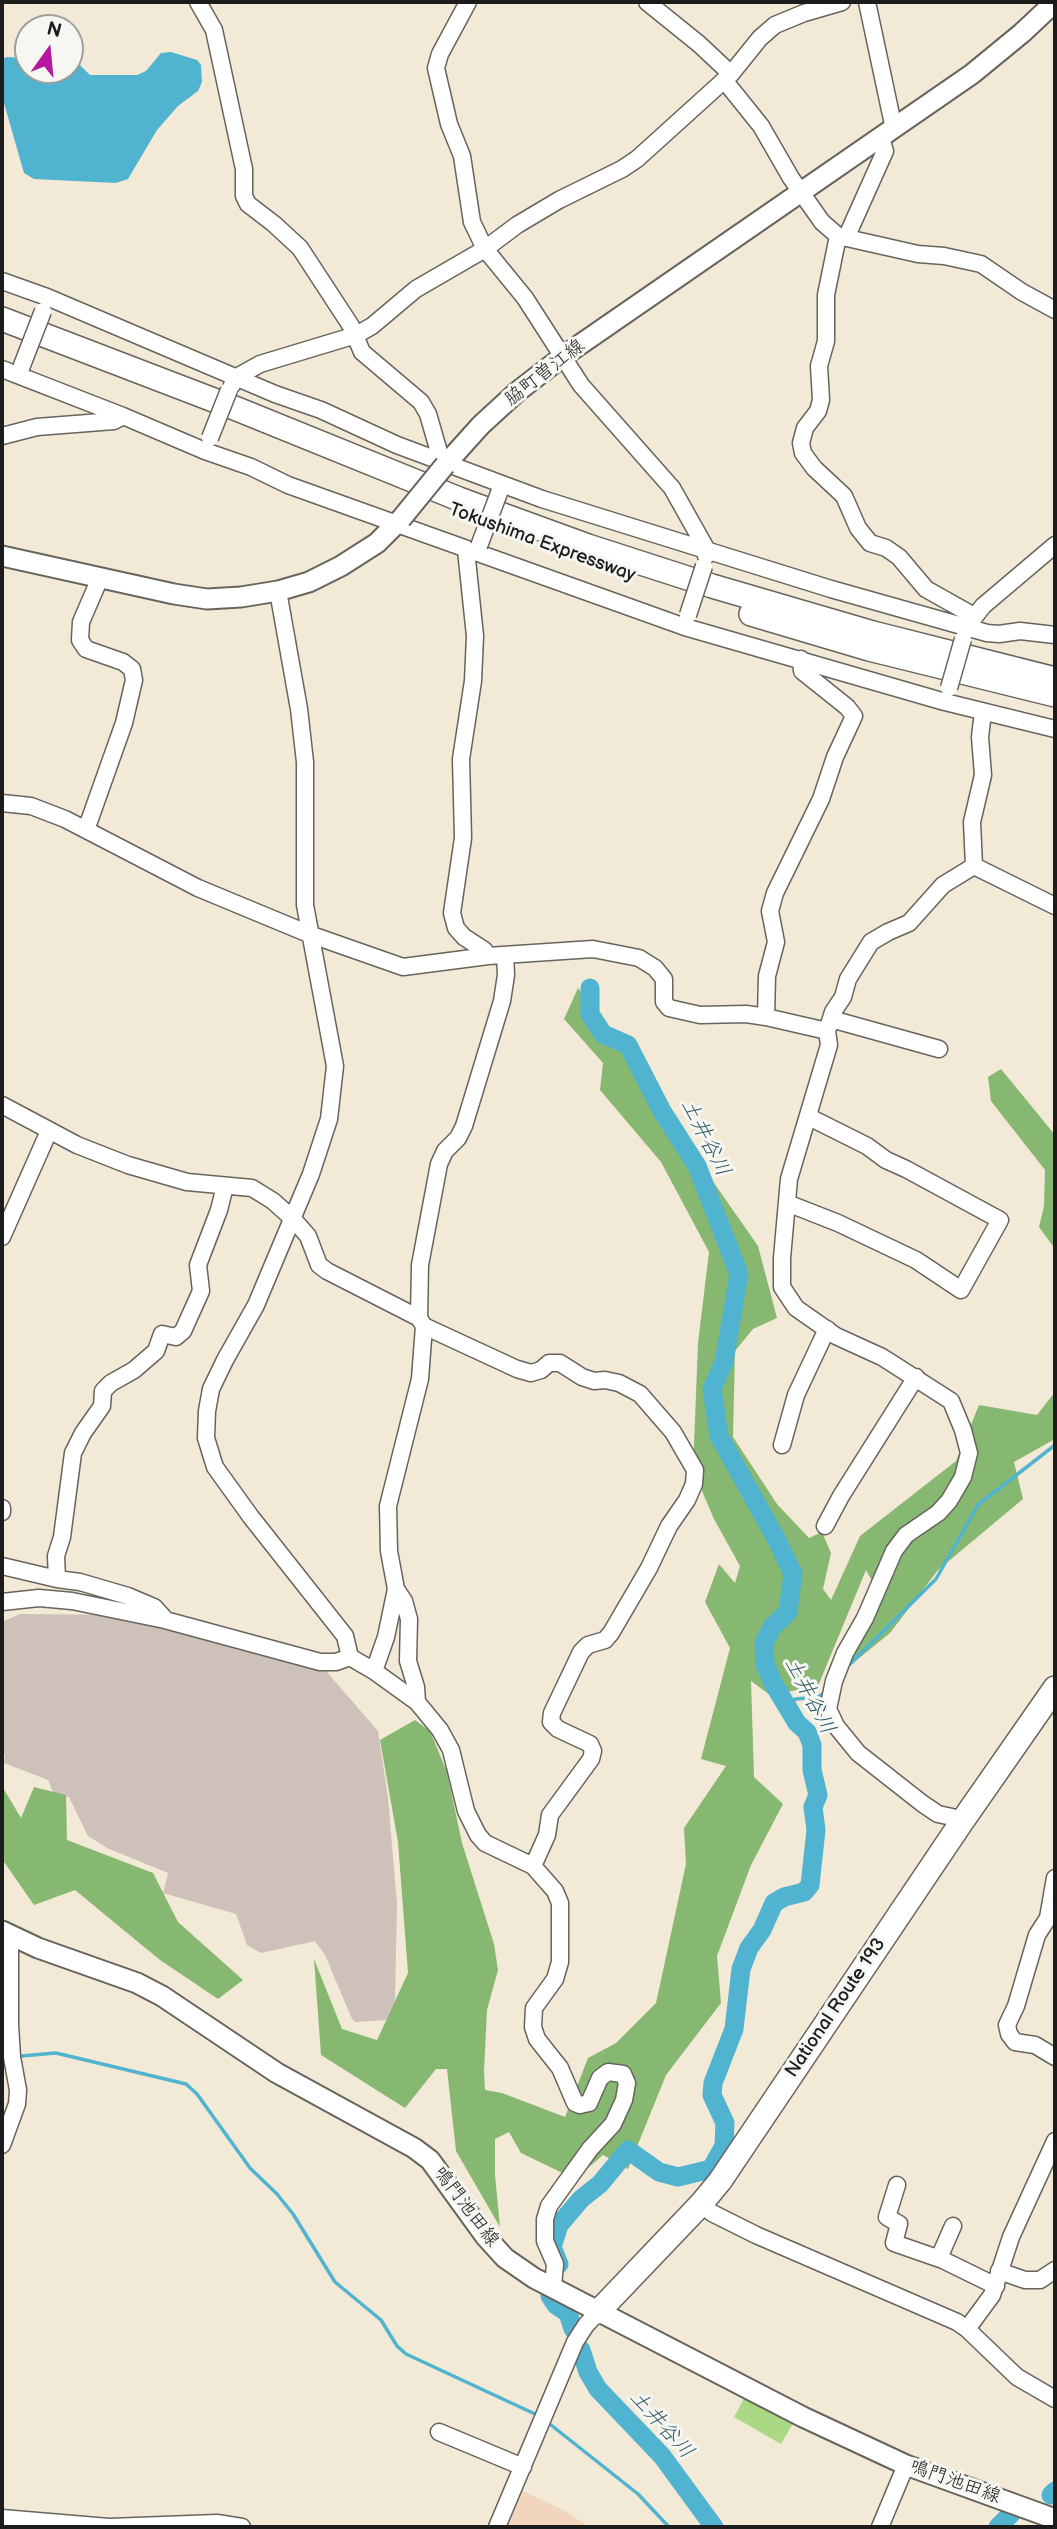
<!DOCTYPE html>
<html>
<head>
<meta charset="utf-8">
<style>
	body { margin:0 }
	#map { position:relative; width:1057px; height:2529px; overflow:hidden; background:#f3e9d7; font-family:"Balsamiq Sans",sans-serif }
	canvas { display:block }
	.frame { position:absolute; inset:0; border:4px solid #1c1c1c; pointer-events:none }
	.north { position:absolute; left:14px; top:14px; width:70px; height:70px; box-sizing:border-box; background:#f6f6f2; border:2px solid #9f9f9c; border-radius:50%; rotate:15deg; font-size:19px; font-weight:700; line-height:28px; text-align:center; color:#1c1c1c }
	.north::after { content:''; display:block; margin:auto; width:24px; height:32px; background:#b5179e; clip-path:polygon(50% 0,100% 100%,50% 72%,0 100%) }
</style>
</head>
<body>
<div id="map">
<canvas width="1057" height="2529"></canvas>
<div class="frame"></div>
<div class="north">N</div>
</div>
<script>
const context = document.querySelector('canvas').getContext('2d');
context.lineJoin = 'round';
function fill(path, color) { context.fillStyle = color; context.fill(path, 'evenodd'); }
const poly = rows => new Path2D(rows.map(r => 'M' + r).join(''));
function stroke(path, color, width, dash) { context.strokeStyle = color; context.lineWidth = width; context.lineCap = dash ? 'butt' : 'round'; context.setLineDash(dash || []); context.stroke(path); }
function label(font, color, halo, rows, align = 'center') {
  context.font = font + ' "Balsamiq Sans","Klee One",sans-serif'; context.lineWidth = 6; context.setLineDash([]); context.textBaseline = 'middle'; context.strokeStyle = halo; context.fillStyle = color; for (const [text, x, y, turn = 0] of rows) {
    context.save(); context.translate(x, y); context.rotate((+turn || 0) * Math.PI / 180); context.textAlign = isNaN(turn) ? turn : align; if (halo) context.strokeText(text, 0, 0); context.fillText(text, 0, 0); context.restore();
  }
}
fill(poly([
	[521,2490,563,2510,590,2527,503,2527]
]), '#f1d5bd');
fill(poly([
	[20,1614,128,1615,326,1671,378,1731,388,1798,397,1905,395,2001,386,2020,355,2022,352,2019,325,1955,315,1941,261,1953,247,1945,236,1914,163,1893,168,1873,107,1848,88,1836,69,1797,53,1792,48,1780,4,1763,5,1755,2,1754,2,1622]
]), '#cec1ba');
fill(poly([
	[747,2393,796,2418,781,2444,734,2417]
]), '#aad885');
fill(poly([
	[578,988,758,1246,777,1318,753,1329,735,1351,733,1437,777,1504,809,1538,822,1532,831,1553,823,1589,831,1600,860,1536,956,1461,979,1405,1037,1415,1055,1392,1055,1439,1014,1462,1023,1499,938,1570,890,1633,847,1668,872,1581,866,1570,818,1686,770,1695,751,1681,754,1777,783,1804,751,1865,717,1956,721,2003,666,2075,628,2169,603,2155,575,2179,521,2153,509,2132,495,2139,495,2175,500,2227,456,2151,447,2069,436,2069,405,2108,321,2055,314,1959,342,2029,377,2040,408,1973,398,1842,380,1740,415,1720,430,1731,447,1772,462,1843,494,1944,498,1970,487,2010,484,2071,485,2090,502,2093,565,2117,588,2058,616,2043,656,2003,686,1864,684,1828,726,1766,701,1759,730,1648,705,1602,719,1564,735,1583,740,1566,714,1519,693,1470,698,1343,709,1252,661,1162,600,1090,603,1063,564,1019],
	[1001,1069,1055,1135,1055,1249,1039,1227,1044,1206,1045,1170,991,1101,988,1077],
	[2,1786,21,1818,34,1787,66,1795,67,1840,153,1873,178,1922,243,1980,218,1999,160,1960,75,1890,34,1905,2,1859]
]), '#87b872');
fill(poly([
	[171,52,197,60,201,65,202,82,198,91,178,106,157,130,128,179,116,183,34,179,24,173,2,96,2,60,6,57,28,58,28,70,70,70,70,60,77,62,90,75,137,75,146,71,161,53]
]), '#50b3cf');
stroke(poly([
	[844,1670,936,1579,978,1505,1055,1445],
	[785,1703,796,1699,818,1697,826,1692],
	[21,2056,56,2053,186,2084,197,2094,250,2168,277,2194,293,2214,335,2282,381,2320,397,2346,406,2354,535,2414],
	[551,2425,638,2494,669,2527]
]), '#50b3cf', 3.5);
stroke(poly([
	[559,2264,552,2247,559,2225,581,2199,600,2184,628,2150,659,2172,678,2177,711,2169,724,2146,725,2123,712,2095,713,2083,734,2029,741,1969,749,1948,762,1930,774,1903,784,1897,804,1892,810,1885,816,1830,813,1807,818,1795,812,1770,812,1745,807,1732,797,1723,773,1683,765,1664,764,1643,773,1626,788,1612,793,1574,778,1542,719,1436,712,1389,724,1362,739,1274,697,1166,662,1111,628,1045,603,1034,590,1014,590,988],
	[554,2292,550,2296,556,2305,568,2313,573,2329],
	[581,2350,588,2372,598,2389,662,2456,714,2527],
	[1051,2495,1055,2491],
	[998,2527,1011,2514]
]), '#50b3cf', 19);
const minor = poly([
	[198,2,214,30,244,169,244,196,248,204,274,224,300,248,351,326,362,352,421,402,428,414,441,459],
	[468,2,440,54,436,68,449,124,462,156,472,222,485,249,525,298,581,385,672,488,708,552,706,556],
	[647,2,699,44,731,74],
	[867,2,894,129],
	[724,80,761,126,791,178,822,222,838,236,918,254,944,256,981,264,1022,292,1055,310],
	[838,236,826,295,826,341,819,366,821,400,818,411,805,428,801,443,803,453,814,468,844,496,858,528,870,543,886,548,899,557,926,589,974,616],
	[846,238,885,151,881,138],
	[2,281,47,297,275,394,321,410,397,445,542,499,831,589,987,633,999,634,1020,631,1055,635],
	[2,369,123,416,205,451,251,467,288,485,685,627,945,702,1055,729],
	[232,385,235,378,260,364,356,335,372,326,416,289,485,249,517,225,559,200,622,169,637,159,731,74,760,38,775,25,804,13,842,2],
	[2,436,37,427,114,421,123,416],
	[466,550,475,636,473,681,461,759,463,838,452,913,456,928,464,937,484,950,488,956],
	[278,591,299,709,305,762,305,905,335,1066,329,1119,311,1174,256,1305,225,1360,211,1389,207,1411,206,1438,215,1467,251,1517,345,1636,350,1657],
	[969,624,983,606,1055,545],
	[2,803,31,806,65,819,198,888,309,934,403,967,488,956,593,949,639,958,655,968,664,979,664,1002,669,1008,700,1015,746,1014,766,1017,827,1031],
	[86,830,124,723,134,680,132,669,123,662,86,649,80,640,81,622,100,578],
	[974,866,972,822,983,775,980,737,983,712],
	[974,866,1055,906],
	[766,1017,767,976,776,942,770,911,775,893,821,799,835,757,854,716,847,707,802,671,801,659],
	[831,1019,939,1049],
	[2,1105,77,1145,128,1165,187,1182,252,1188,273,1201,293,1219,308,1236,319,1265,327,1271,419,1318,424,1326,420,1379,388,1506,389,1551,396,1589,404,1601,409,1619,408,1661,416,1687,417,1702,440,1730,451,1750,466,1811,478,1835,485,1843,533,1866,555,1891,560,1903,560,1962,555,1979,534,2008,533,2027,537,2039,560,2068,575,2103,580,2105,589,2103,600,2078,608,2072,623,2074,627,2083,624,2100,613,2124,590,2149,549,2206,545,2219,545,2241,555,2264,553,2287],
	[787,1203,838,1223,916,1260,961,1290,1000,1220,906,1169,886,1160,867,1146,809,1117],
	[2,1237,49,1131],
	[419,1318,420,1265,439,1164,445,1151,458,1138,464,1126,502,1001,506,975,505,955],
	[424,1326,517,1369,531,1373,541,1370,549,1363,560,1363,582,1377,594,1381,605,1380,619,1383,640,1394,673,1432,695,1470,694,1484,687,1500,669,1526,649,1568,611,1633,605,1640,588,1645,581,1652,552,1713,551,1722,558,1729,590,1744,593,1751,591,1759,550,1815,547,1835,533,1866],
	[782,1445,796,1395,827,1329],
	[2,1508,2,1512],
	[825,1526,841,1496,916,1377],
	[2,1566,57,1579,80,1582,128,1596,154,1607,164,1618],
	[57,1579,56,1556,62,1537,73,1453,83,1433,102,1406,103,1391,111,1383,134,1370,156,1351,162,1334,176,1337,183,1331,201,1291,198,1265,219,1210,225,1186],
	[2,1602,39,1598,72,1601,165,1620,320,1662,336,1662,350,1657,374,1671,417,1702],
	[374,1671,386,1637,396,1589],
	[961,1823,952,1817,938,1814,923,1804,858,1753,836,1726,828,1709,834,1681,845,1653,865,1618,894,1551,906,1535,938,1513,949,1501,963,1477,969,1453,963,1430,951,1401,882,1357,836,1336,796,1308,782,1287,782,1258,789,1179,829,1045,827,1031,833,1012,843,997,848,979,871,942,888,932,909,923,943,885,974,866],
	[1055,1878,1048,1918,1037,1935,1016,2006,1007,2025,1009,2034,1015,2042,1035,2045,1055,2057],
	[2,2145,17,2104,18,2090,12,2057,10,2024,10,1947,12,1937],
	[897,2185,887,2217,899,2224,894,2243,943,2260,996,2286],
	[701,2204,712,2213,756,2235,957,2322,967,2329,1017,2377,1055,2399],
	[939,2258,953,2226],
	[999,2271,1025,2280,1040,2280,1055,2270],
	[967,2329,992,2295,1011,2237,1055,2141],
	[439,2432,523,2467],
	[2,2518,109,2527,217,2523,242,2527],
	[497,2527,575,2342,586,2325,598,2312],
	[880,2527,906,2465]
]);
const major = poly([
	[445,465,481,425,517,392,562,357,972,74,1022,33,1055,2],
	[2,556,174,594,207,599,241,597,278,591,309,582,341,566,377,543,401,519],
	[2,1931,38,1948,137,1983,162,1996,277,2073,414,2148,430,2160,485,2236,505,2258,534,2278,803,2417,906,2465,1055,2519]
]);
const highway = poly([
	[2,319,237,409,459,499,588,546,712,586,873,633,1055,679],
	[751,614,869,649,1055,695],
	[598,2312,701,2204,720,2181,961,1823,1055,1688]
]);
stroke(minor, '#67645d', 19);
stroke(major, '#67645d', 23);
stroke(highway, '#67645d', 26);
stroke(minor, '#fff', 16);
stroke(major, '#fff', 19);
stroke(highway, '#fff', 23);
const minorBridge = poly([
	[21,368,43,311],
	[210,438,229,390],
	[479,546,499,493],
	[688,615,704,566],
	[949,688,963,639]
]);
const majorBridge = poly([
	[401,519,445,465]
]);
stroke(minorBridge, '#67645d', 19, []);
stroke(majorBridge, '#67645d', 23, []);
stroke(minorBridge, '#fff', 16);
stroke(majorBridge, '#fff', 19);
label('19px', '#1c1c1c', '#f6f6f2', [
	["脇町曽江線",545,373,-38],
	["Tokushima Expressway",542,543,20],
	["National Route 193",836,2008,-56],
	["鳴門池田線",466,2207,53],
	["鳴門池田線",955,2482,20]
]);
label('italic 21px', '#315864', '#f6f6f2', [
	["土井谷川",705,1138,63],
	["土井谷川",809,1696,62],
	["土井谷川",661,2425,48]
]);
</script>
</body>
</html>
